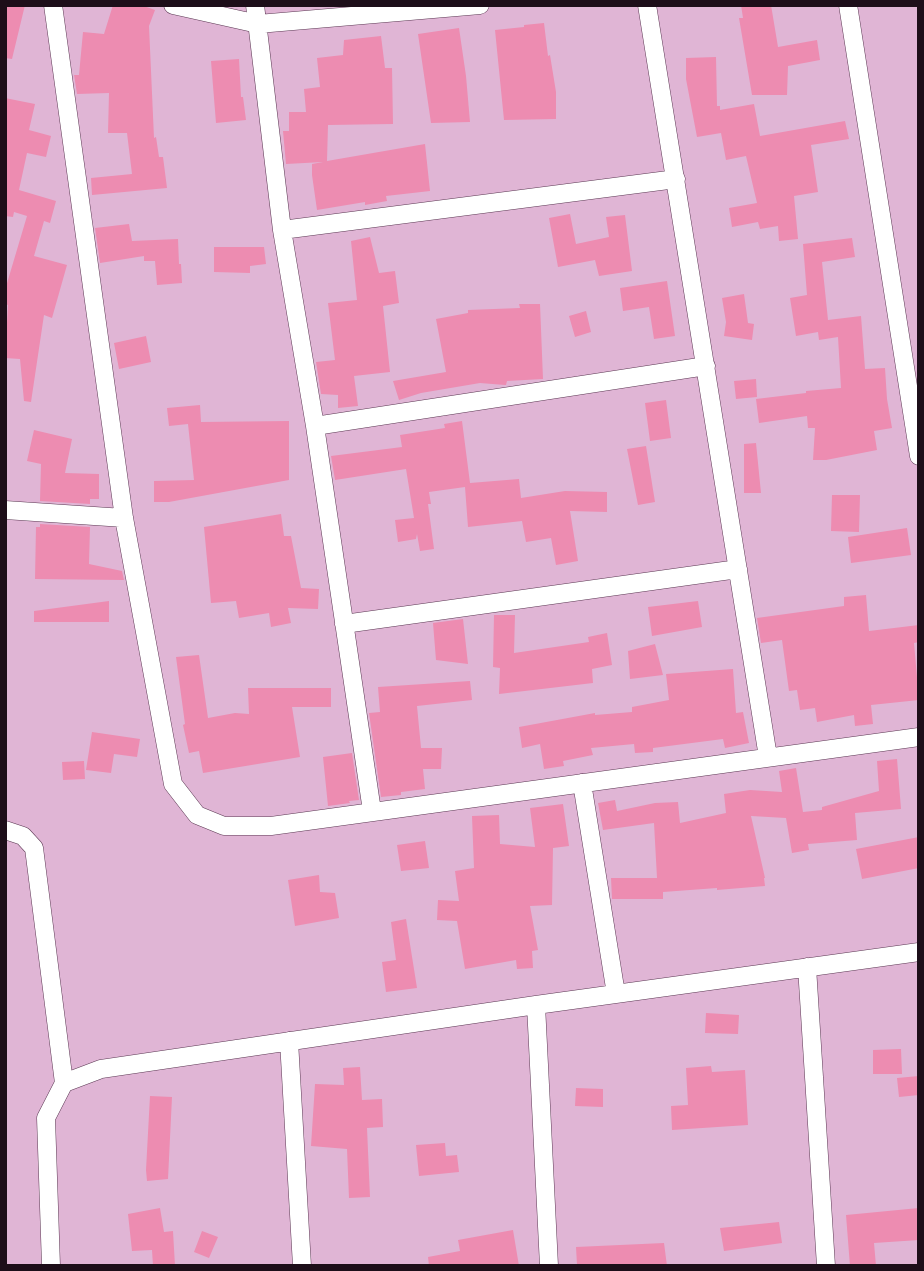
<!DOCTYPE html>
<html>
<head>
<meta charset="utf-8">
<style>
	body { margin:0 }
	#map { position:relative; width:924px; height:1271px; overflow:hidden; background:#e0b5d5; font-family:"Golos Text",sans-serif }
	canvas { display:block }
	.frame { position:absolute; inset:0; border:7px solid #1d0e19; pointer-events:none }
</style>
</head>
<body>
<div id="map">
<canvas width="924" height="1271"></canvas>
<div class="frame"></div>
</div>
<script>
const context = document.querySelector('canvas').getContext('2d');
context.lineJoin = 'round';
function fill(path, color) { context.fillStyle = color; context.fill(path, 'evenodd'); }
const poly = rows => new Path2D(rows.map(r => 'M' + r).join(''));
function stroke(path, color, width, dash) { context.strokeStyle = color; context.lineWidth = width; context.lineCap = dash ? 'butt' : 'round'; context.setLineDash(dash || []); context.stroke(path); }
fill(poly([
	[5,5,25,5,12,59,5,58],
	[113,5,141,5,155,10,149,26,154,138,156,137,159,157,163,157,167,188,92,195,91,178,132,174,127,133,108,133,109,93,77,94,74,75,79,75,83,32,104,34],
	[741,5,771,5,778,47,817,40,820,60,788,66,787,95,752,95,739,18,743,18],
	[544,23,548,56,550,55,556,92,556,119,504,120,495,30,524,27,524,25],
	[459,28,466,76,470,122,431,123,418,34],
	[381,36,385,68,392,68,393,124,328,125,327,161,425,144,430,191,386,196,387,201,365,205,365,202,317,210,312,175,312,164,323,162,286,164,283,131,289,131,289,112,306,112,304,89,320,87,317,58,343,55,344,40],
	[716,57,717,106,720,106,720,110,754,104,760,136,845,121,849,139,811,145,818,192,794,196,798,239,779,241,778,226,760,229,758,222,732,227,729,208,757,203,746,156,726,160,721,133,697,137,686,79,686,58],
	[239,59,241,97,243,97,246,120,216,123,211,61],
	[5,98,35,104,29,130,51,136,46,157,27,153,19,190,56,201,50,223,44,221,34,256,67,265,52,318,44,315,31,402,24,401,20,359,5,358,8,305,5,304,5,290,27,216,14,212,13,217,5,216],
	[570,214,576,244,609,237,606,217,625,215,632,271,599,276,595,260,558,267,549,218],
	[129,224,132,241,178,239,179,264,181,264,182,283,157,285,155,261,144,261,144,256,100,263,95,228],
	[370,237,379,273,395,271,399,303,383,306,390,372,354,376,358,406,338,408,338,395,321,394,316,362,335,360,328,303,357,300,351,241],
	[852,238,855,257,822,262,828,320,861,316,865,369,885,368,887,399,892,428,874,431,877,450,826,460,813,460,815,428,808,428,807,416,759,423,756,399,806,393,806,391,841,388,838,337,819,340,818,332,796,336,790,298,807,295,803,244],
	[214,247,264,247,266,264,250,266,250,273,214,272],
	[667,281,675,336,654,339,649,307,623,311,620,288],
	[744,294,748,323,754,324,752,340,724,336,726,322,722,298],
	[519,304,540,304,543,379,507,381,506,385,505,385,480,383,421,393,399,400,393,381,446,372,436,319,468,313,468,310,520,308],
	[586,311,591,332,575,337,569,316],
	[146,336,151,362,119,369,114,343],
	[756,379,757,397,736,399,734,381],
	[666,400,671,438,650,441,645,403],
	[200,405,201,422,289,421,289,480,169,502,154,502,154,481,194,480,188,424,169,426,167,408],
	[462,421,470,483,519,479,521,498,565,491,607,492,607,512,570,511,578,561,556,565,551,538,526,542,522,521,468,527,465,487,429,492,431,504,428,504,434,549,420,551,417,534,416,539,398,542,395,520,414,518,406,469,335,480,331,456,402,447,400,435,445,428,444,424],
	[34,430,72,439,65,473,99,474,99,499,90,499,90,504,40,501,41,464,27,461],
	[756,443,761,493,744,493,744,444],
	[646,446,655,502,638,505,627,449],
	[832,495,860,495,859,532,831,531],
	[281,514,284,536,291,536,301,588,319,589,318,609,288,608,291,623,271,627,269,613,239,618,236,601,211,603,204,527],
	[40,524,90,527,89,564,122,571,124,580,35,579,36,527,40,527],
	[907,528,911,555,851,563,848,537],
	[866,595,869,631,919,625,919,642,914,643,919,700,871,705,873,724,855,726,854,715,817,722,815,708,800,710,797,690,789,691,782,640,761,643,757,618,844,606,844,597],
	[109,601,109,622,34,622,34,611],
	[698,601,702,627,652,636,648,607],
	[494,615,515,615,514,653,589,642,588,637,607,633,612,665,592,669,593,683,499,694,500,668,493,667],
	[463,619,468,664,436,660,433,623],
	[655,644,663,675,630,679,628,651],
	[199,655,208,718,235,713,249,714,248,688,331,688,331,707,292,707,300,757,203,773,199,751,189,753,183,725,185,724,176,657],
	[733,669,736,713,743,712,749,743,725,748,723,739,653,748,653,752,635,753,634,744,591,748,593,755,563,761,564,766,544,769,540,744,522,748,519,727,595,713,595,715,632,712,632,707,669,700,666,674],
	[470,681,472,700,417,706,421,748,442,748,441,769,423,769,425,789,401,792,401,795,381,797,369,713,380,712,378,687],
	[92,732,140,739,137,757,114,754,111,773,86,770],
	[352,753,359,800,349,801,350,803,328,806,323,757],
	[897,759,901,809,855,813,857,840,808,844,809,850,792,853,786,818,751,816,765,878,764,878,765,886,717,890,717,888,663,892,663,899,612,899,611,878,657,878,654,823,603,830,598,803,615,800,617,811,655,803,678,802,680,823,726,813,724,794,750,790,782,792,779,771,796,768,803,812,822,810,822,807,879,791,877,761],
	[84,761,85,779,63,780,62,762],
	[563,804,569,846,553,848,552,905,530,906,538,950,532,951,533,968,517,969,516,960,465,969,457,921,437,920,438,900,459,901,455,871,474,868,472,816,499,815,500,844,535,847,530,808],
	[919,837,919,868,862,879,856,849],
	[425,841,429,868,401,871,397,845],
	[319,875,320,892,335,893,339,918,295,926,288,880],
	[406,919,417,988,386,992,382,962,396,960,391,922],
	[706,1013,739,1015,738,1034,705,1033],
	[901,1049,902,1074,873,1074,873,1050],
	[711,1066,712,1072,745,1070,748,1125,672,1130,671,1106,688,1105,686,1068],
	[360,1067,362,1100,382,1099,383,1127,367,1128,370,1197,349,1198,347,1149,311,1146,315,1084,344,1085,343,1068],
	[919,1076,919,1095,899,1097,897,1078],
	[576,1088,603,1089,603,1107,575,1106],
	[150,1096,172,1097,168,1179,147,1181,146,1170],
	[445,1143,446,1156,457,1155,459,1172,419,1176,416,1145],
	[160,1208,164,1232,173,1231,175,1266,153,1266,152,1250,132,1251,128,1214],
	[919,1208,919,1240,874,1243,876,1266,850,1266,846,1215],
	[779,1222,782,1243,724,1251,720,1228],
	[513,1230,519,1266,429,1266,428,1257,460,1251,458,1240],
	[202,1231,218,1237,209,1258,194,1252],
	[664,1243,667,1266,609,1266,608,1264,577,1265,576,1247]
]), '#ed8cb1');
const street = poly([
	[53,5,124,518,173,784,197,815,224,826,271,826,919,737],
	[173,5,258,24,480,5],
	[255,5,282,230,315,426,372,811],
	[647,5,768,757],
	[848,5,919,456],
	[282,230,676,179],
	[315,426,706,366],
	[5,510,124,518],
	[344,624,738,569],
	[582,783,616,994],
	[5,830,23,836,34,848,64,1083,46,1118,51,1266],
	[807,967,826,1266],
	[536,1005,549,1266],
	[289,1041,302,1266],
	[64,1083,101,1069,536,1005,919,952]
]);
stroke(street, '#5b3853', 19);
stroke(street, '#fff', 18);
</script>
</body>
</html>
